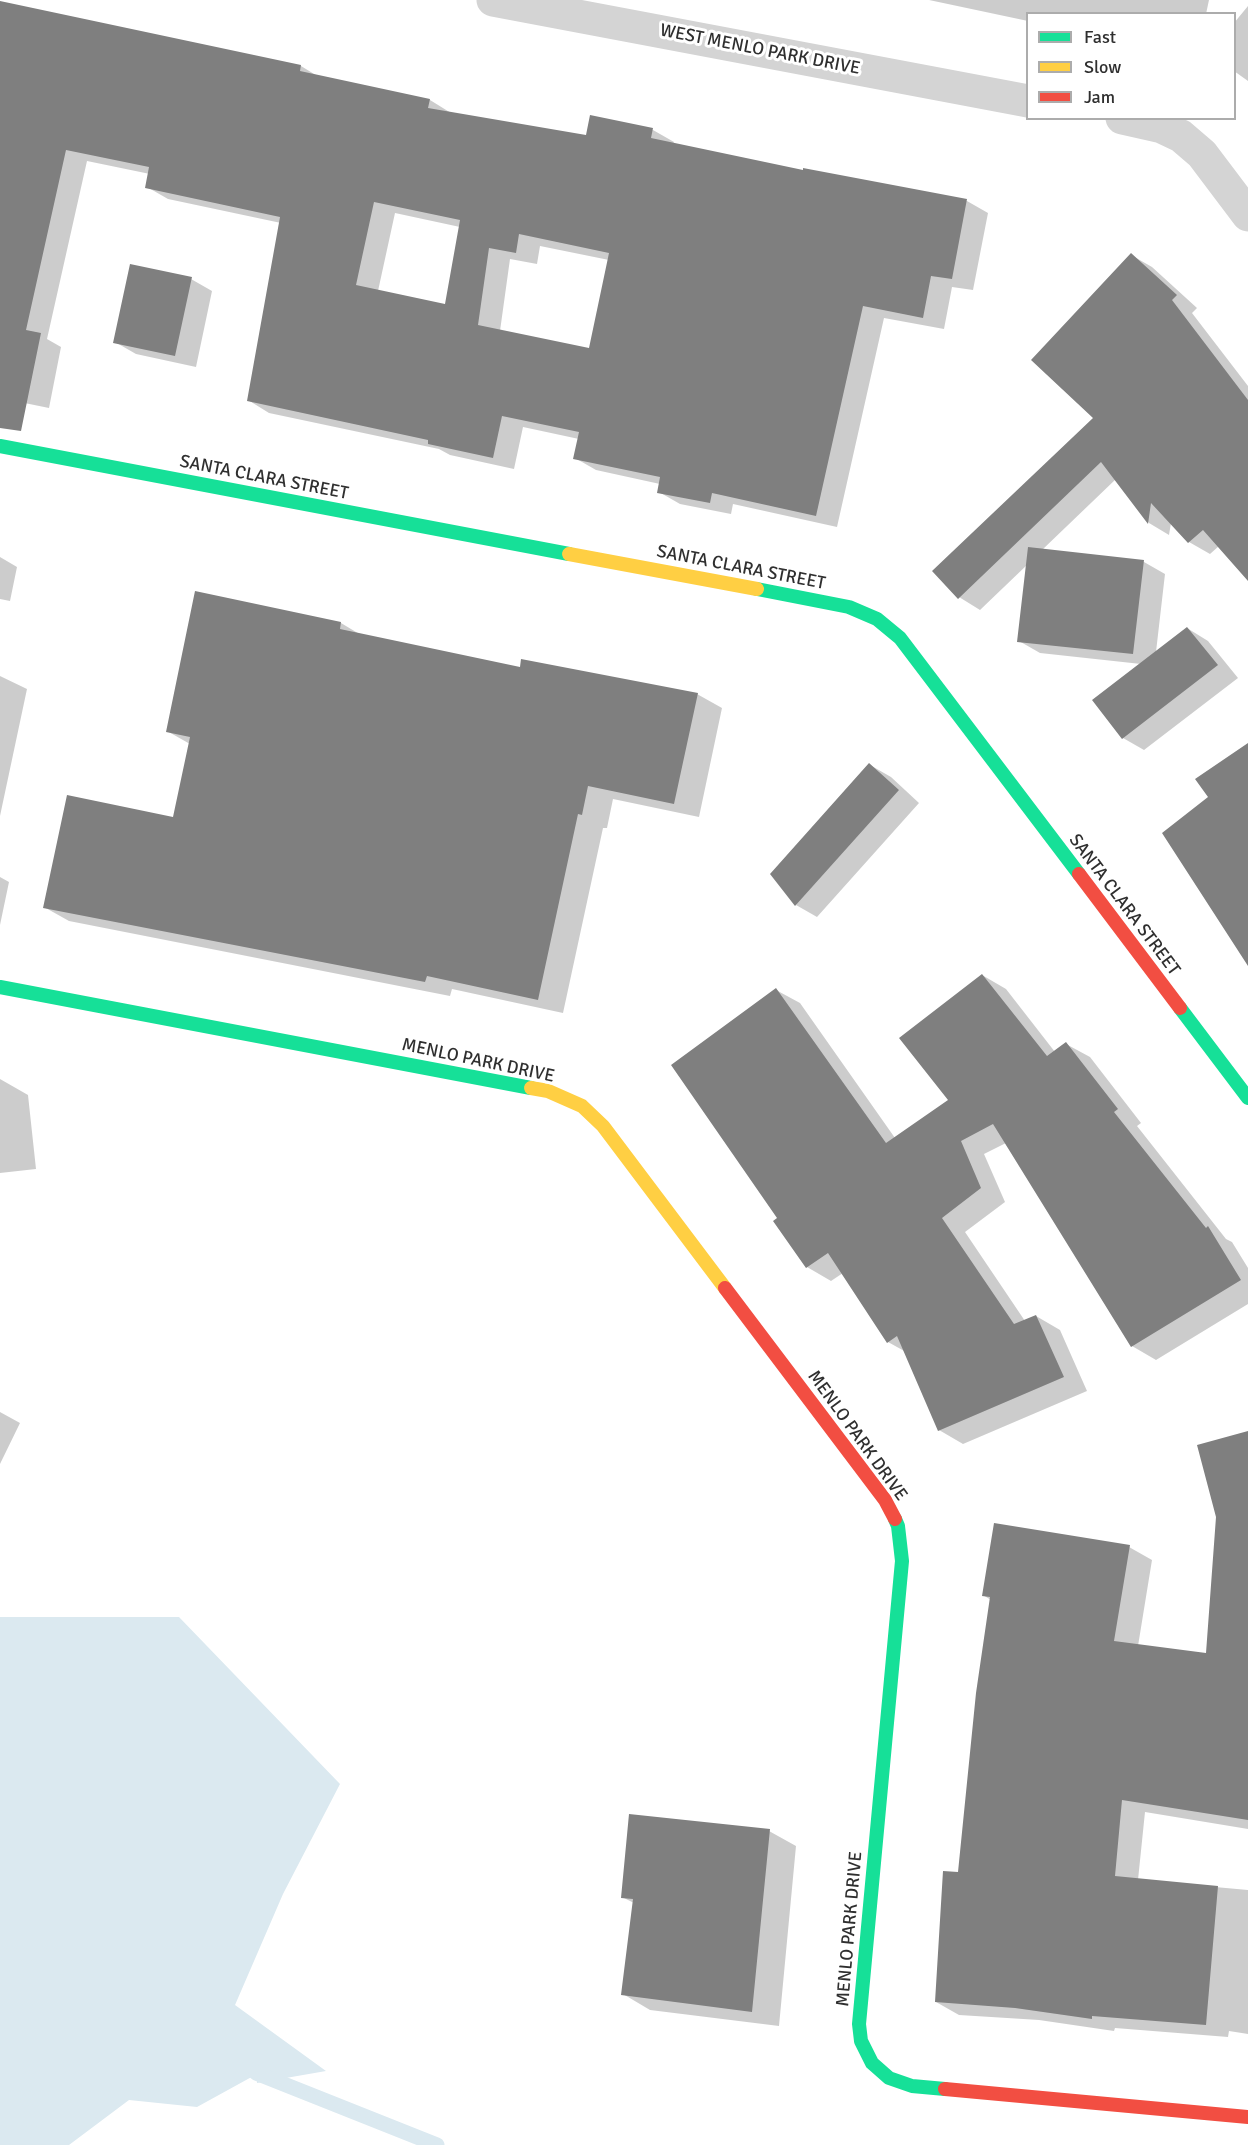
<!DOCTYPE html>
<html>
<head>
<meta charset="utf-8">
<style>
	body { margin:0 }
	#map { position:relative; width:1248px; height:2145px; overflow:hidden; background:#fff; font-family:Signika,sans-serif }
	canvas { display:block }
	.legend { position:absolute; left:1026px; top:12px; width:210px; height:108px; box-sizing:border-box; background:#fff; border:2px solid #acacac; margin:0; padding:8px 10px; list-style:none; font-size:18px; color:#2f2f2f }
	.legend li { display:flex; align-items:center; gap:12px; height:30px }
	.legend b { width:30px; border:2px solid #acacac }
</style>
</head>
<body>
<div id="map">
<canvas width="1248" height="2145"></canvas>
<ul class="legend">
<li><b style="height:8px;background:#16e098"></b>Fast</li>
<li><b style="height:8px;background:#ffcf43"></b>Slow</li>
<li><b style="height:8px;background:#f24e42"></b>Jam</li>
</ul>
</div>
<script>
const context = document.querySelector('canvas').getContext('2d');
context.lineJoin = 'round';
function fill(path, color) { context.fillStyle = color; context.fill(path, 'evenodd'); }
const poly = rows => new Path2D(rows.map(r => 'M' + r).join(''));
function stroke(path, color, width, dash) { context.strokeStyle = color; context.lineWidth = width; context.lineCap = dash ? 'butt' : 'round'; context.setLineDash(dash || []); context.stroke(path); }
function label(font, color, halo, rows, align = 'center') {
  context.font = font + ' Signika,sans-serif'; context.lineWidth = 6; context.setLineDash([]); context.textBaseline = 'middle'; context.strokeStyle = halo; context.fillStyle = color; for (const [text, x, y, turn = 0] of rows) {
    context.save(); context.translate(x, y); context.rotate((+turn || 0) * Math.PI / 180); context.textAlign = isNaN(turn) ? turn : align; if (halo) context.strokeText(text, 0, 0); context.fillText(text, 0, 0); context.restore();
  }
}
fill(poly([
	[0,1617,179,1617,340,1784,283,1894,235,2005,326,2071,257,2083,257,2074,197,2107,129,2100,69,2145,0,2145]
]), '#dbe9f0');
fill(poly([
	[929,0,1209,0,1206,14,1028,14,1028,21],
	[0,3,301,66,319,77,430,100,451,113,587,137,653,130,674,142,673,144,804,172,967,201,988,213,973,290,952,287,944,329,884,318,837,527,733,504,731,514,680,504,659,492,660,484,596,470,575,458,579,439,523,427,514,469,450,455,439,449,269,413,248,400,281,223,168,199,147,187,150,174,87,161,47,339,61,347,49,408,0,398],
	[395,213,460,227,446,305,378,291],
	[540,246,609,260,590,350,500,331,510,259,537,264],
	[1248,6,1248,81,1234,71,1234,23],
	[1131,255,1152,267,1197,308,1192,313,1248,386,1248,578,1219,546,1210,554,1189,542,1171,523,1169,535,1149,523,1116,479,1042,550,1144,562,1165,574,1156,652,1187,628,1208,641,1238,678,1144,750,1123,738,1141,664,1040,653,1019,641,1028,564,980,610,959,597,1095,418],
	[191,279,212,291,196,367,136,354,115,342],
	[0,557,17,567,10,601,0,599],
	[197,593,341,623,361,635,521,669,697,694,722,708,699,817,613,799,607,828,603,828,563,1013,452,989,450,996,69,921,44,907,174,819,190,744,167,731],
	[0,676,27,689,0,816],
	[870,765,891,777,919,803,817,917,796,905],
	[0,877,9,882,0,925],
	[982,975,1006,989,1055,1052,1066,1044,1090,1057,1141,1123,1137,1126,1226,1239,1232,1242,1248,1268,1248,1304,1156,1360,1132,1346,1006,1143,984,1154,1005,1202,965,1232,1025,1321,1036,1316,1060,1330,1087,1391,963,1444,939,1430,906,1352,888,1342,843,1273,831,1281,807,1267,779,1218,776,990,800,1003,895,1138,951,1100],
	[0,1079,28,1095,36,1169,0,1173],
	[0,1412,20,1423,0,1464],
	[1248,1544,1248,1829,1145,1812,1138,1880,1248,1890,1248,2034,1229,2031,1228,2037,1115,2028,1114,2031,1039,2020,959,2015,936,2002,959,1874,991,1600,983,1595,1129,1547,1152,1560,1138,1646,1208,1654],
	[769,1831,796,1846,779,2026,650,2010,623,1994,634,1903,622,1897]
]), '#0003');
stroke(poly([
	[256,2073,437,2145]
]), '#dbe9f0', 15);
fill(poly([
	[0,1,301,65,300,71,430,99,428,108,586,135,590,115,653,128,651,138,803,170,803,168,967,199,952,279,931,276,923,318,863,306,816,516,712,493,710,503,657,493,660,477,573,459,579,432,502,416,493,458,428,444,428,440,247,401,280,217,145,188,149,167,66,150,26,330,41,333,21,431,0,428],
	[374,202,460,220,445,304,356,285],
	[519,234,609,253,589,348,478,325,489,248,516,253],
	[1131,253,1177,295,1172,300,1248,400,1248,581,1203,530,1188,543,1151,503,1148,524,1101,462,958,599,932,571,1093,418,1031,360],
	[130,264,192,277,175,356,113,343],
	[1028,547,1144,560,1133,654,1017,642],
	[195,591,341,622,340,629,520,667,521,659,698,693,674,804,588,786,582,815,578,814,538,1000,427,976,425,982,43,908,67,795,173,817,190,737,166,732],
	[1187,627,1218,665,1122,739,1092,700],
	[1248,743,1248,966,1162,833,1208,797,1195,779],
	[869,763,899,790,795,906,770,874],
	[982,974,1047,1056,1066,1042,1118,1109,1114,1112,1206,1228,1208,1226,1241,1280,1131,1347,993,1124,961,1141,981,1188,942,1218,1014,1324,1036,1315,1064,1377,938,1431,897,1336,887,1343,828,1253,806,1268,773,1221,777,1218,671,1065,776,988,886,1143,948,1100,899,1038],
	[1248,1431,1248,1820,1122,1800,1115,1876,1218,1886,1206,2025,1092,2016,1092,2019,1015,2008,935,2002,943,1871,958,1872,976,1693,990,1597,982,1596,994,1523,1130,1545,1114,1641,1206,1653,1216,1517,1197,1445],
	[629,1814,770,1829,752,2012,621,1995,633,1899,621,1898]
]), '#7f7f7f');
stroke(poly([
	[493,0,1028,101],
	[1122,118,1162,127,1181,136,1202,154,1248,215]
]), '#d4d4d4', 33);
stroke(poly([
	[0,446,569,554],
	[757,589,849,607,877,619,900,638,1079,874],
	[0,987,531,1088],
	[1180,1008,1248,1098],
	[895,1519,898,1526,902,1561,859,2024,861,2041,872,2063,889,2078,912,2086,945,2089]
]), '#16e098', 14);
stroke(poly([
	[569,554,757,589],
	[531,1088,548,1091,582,1106,603,1126,725,1288]
]), '#ffcf43', 14);
stroke(poly([
	[1079,874,1180,1008],
	[725,1288,885,1500,895,1519],
	[945,2089,1248,2117]
]), '#f24e42', 14);
label('18px', '#2f2f2f', '#fff', [
	["WEST MENLO PARK DRIVE",760,50,11],
	["SANTA CLARA STREET",264,478,11],
	["SANTA CLARA STREET",741,568,11],
	["SANTA CLARA STREET",1124,905,53],
	["MENLO PARK DRIVE",478,1061,12],
	["MENLO PARK DRIVE",857,1436,54],
	["MENLO PARK DRIVE",850,1929,-85]
]);
</script>
</body>
</html>
